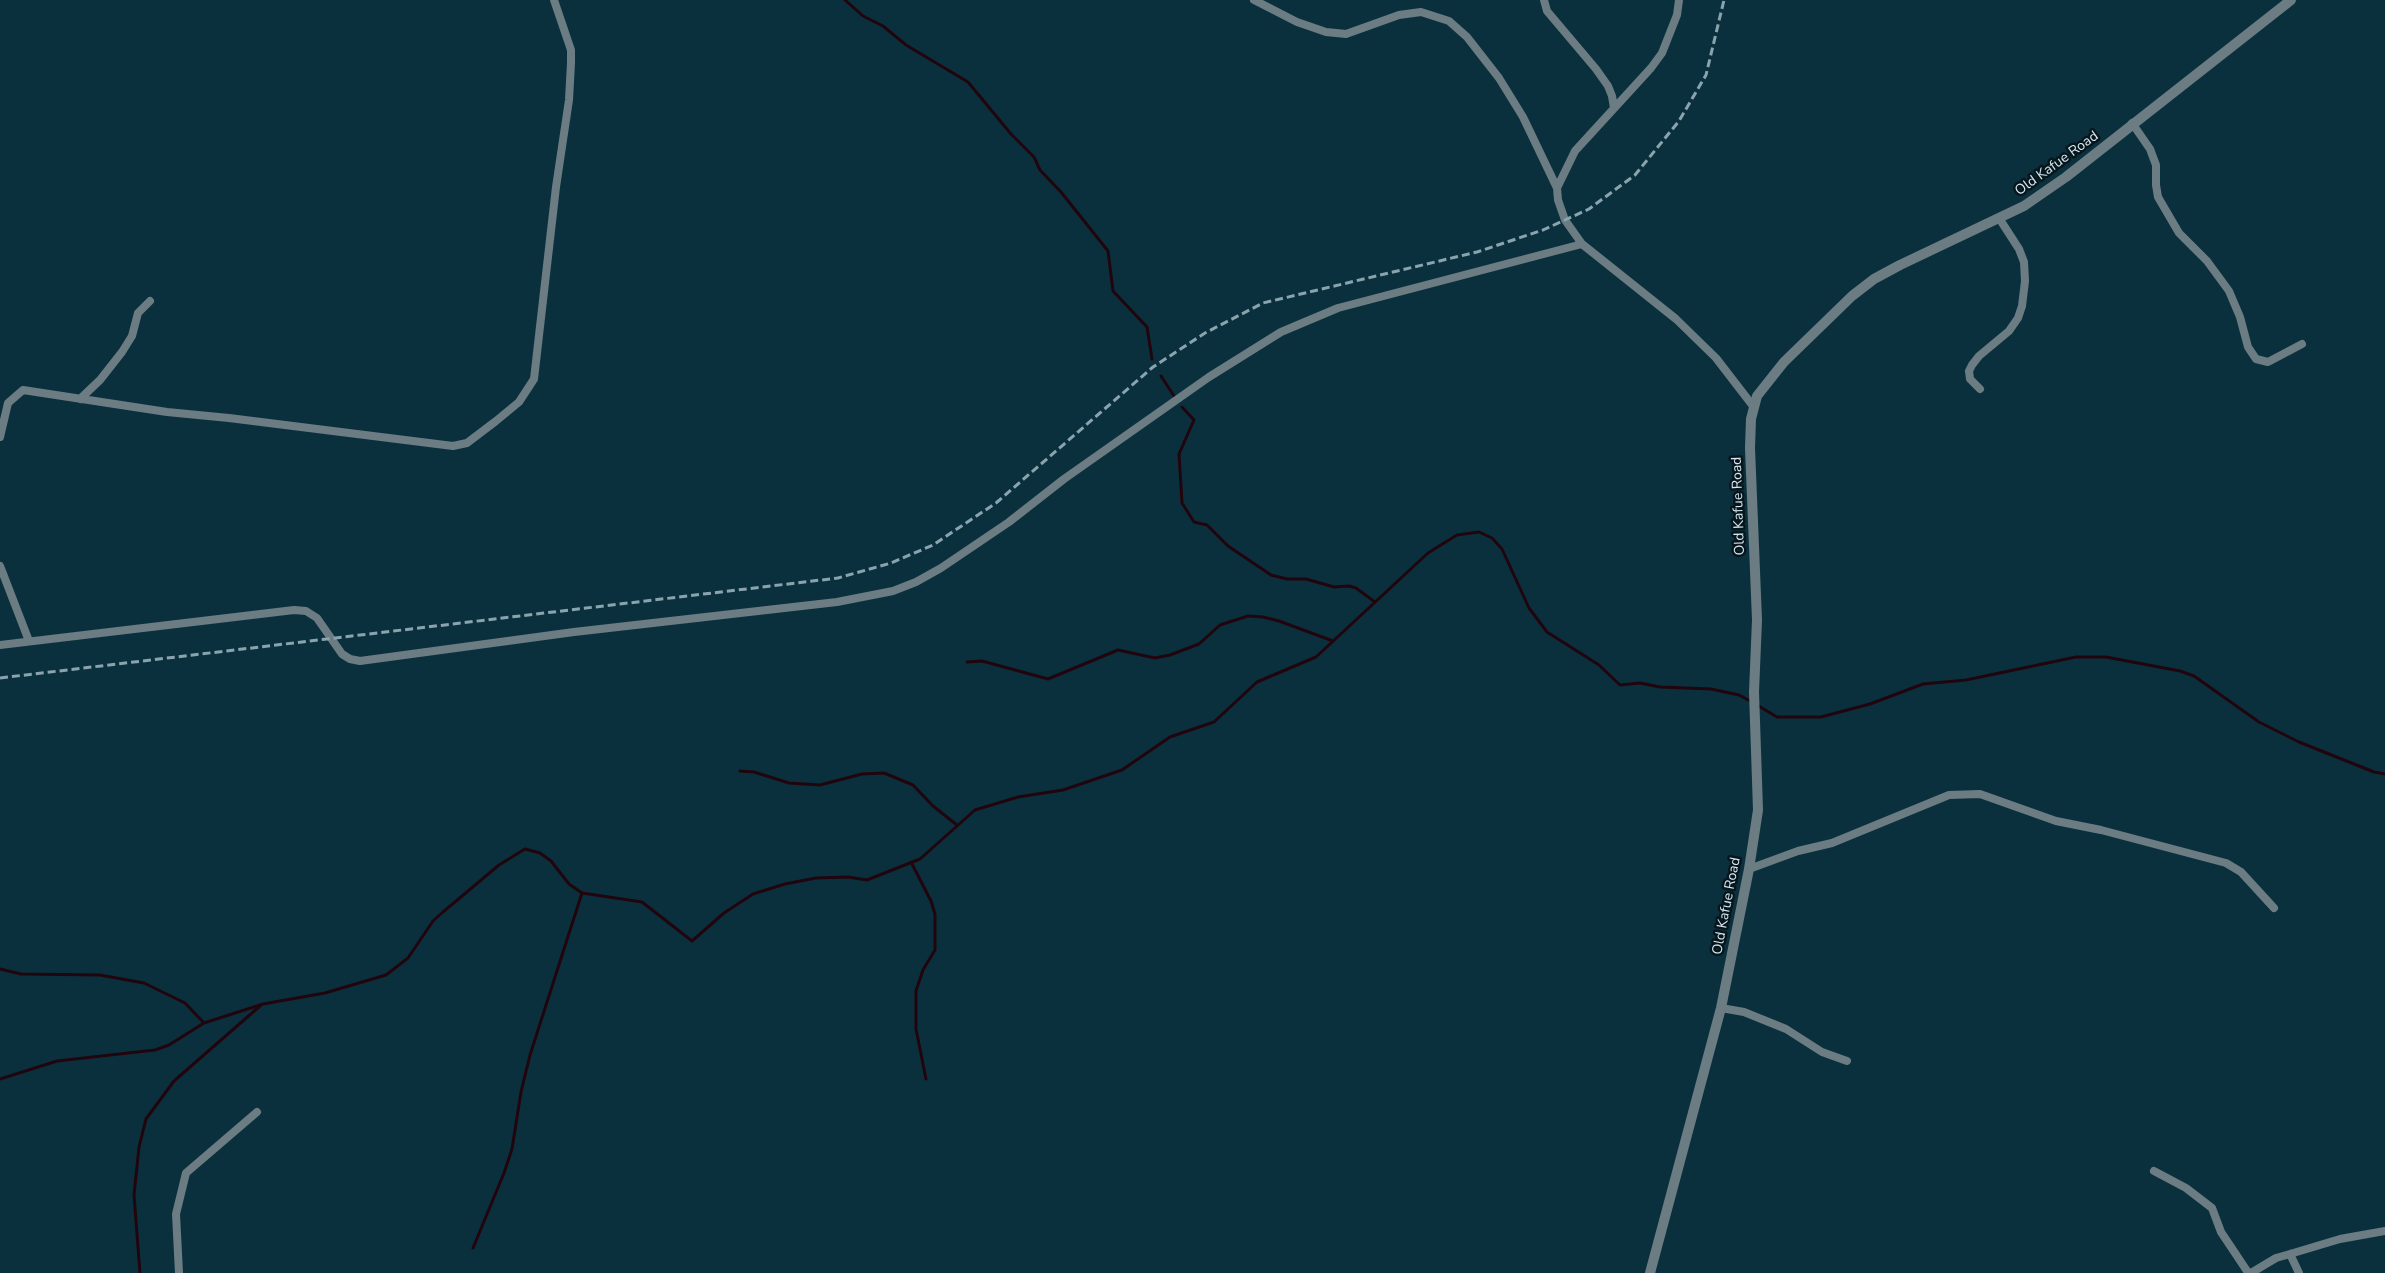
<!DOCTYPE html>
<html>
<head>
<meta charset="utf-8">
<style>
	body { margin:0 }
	canvas { display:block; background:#0b303d }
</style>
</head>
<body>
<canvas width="2385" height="1273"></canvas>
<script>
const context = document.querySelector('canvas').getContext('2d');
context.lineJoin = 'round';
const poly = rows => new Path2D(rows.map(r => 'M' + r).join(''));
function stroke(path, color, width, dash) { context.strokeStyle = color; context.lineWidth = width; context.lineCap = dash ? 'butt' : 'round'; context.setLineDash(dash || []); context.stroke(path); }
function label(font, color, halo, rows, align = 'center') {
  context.font = font + ' "Nunito Sans",sans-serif'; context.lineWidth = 5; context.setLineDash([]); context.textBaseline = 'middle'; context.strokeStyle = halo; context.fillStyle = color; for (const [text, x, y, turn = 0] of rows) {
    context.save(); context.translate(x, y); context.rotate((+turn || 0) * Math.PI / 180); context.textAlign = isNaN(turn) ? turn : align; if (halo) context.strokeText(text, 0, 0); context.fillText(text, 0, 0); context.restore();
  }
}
stroke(poly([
	[845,0,863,16,883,26,906,45,968,82,1011,134,1034,157,1040,170,1061,192,1108,251,1113,291,1147,327,1152,359],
	[1161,376,1174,396],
	[1182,407,1194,420,1179,454,1182,503,1194,522,1207,525,1228,546,1271,575,1287,579,1306,579,1334,587,1349,586,1356,588,1375,602],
	[967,662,982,661,1048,679,1118,650,1155,658,1170,655,1199,644,1220,625,1248,616,1263,617,1279,621,1333,641],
	[1757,705,1777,717,1821,717,1870,704,1923,684,1966,680,2076,657,2106,657,2180,671,2194,676,2259,722,2299,742,2374,772,2385,774],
	[740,771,754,772,789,783,820,785,862,774,884,773,913,785,933,806,957,825],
	[911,862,931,901,935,914,935,950,923,970,916,991,916,1029,926,1079],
	[0,969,21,974,100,975,144,983,185,1003,204,1023],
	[0,1079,57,1061,155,1050,169,1045,204,1023,263,1004,325,993,386,975,408,958,433,921,443,912,499,865,525,849,540,853,551,861,569,884,582,893,642,902,692,941,724,913,753,894,785,884,816,878,848,877,867,880,920,859,975,810,1018,797,1063,790,1122,770,1170,737,1214,722,1257,682,1316,657,1428,553,1457,535,1479,532,1492,538,1502,549,1529,608,1547,632,1599,665,1620,685,1640,683,1660,687,1711,689,1739,695,1752,702],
	[473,1248,504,1173,512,1149,521,1092,530,1055,582,893],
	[140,1273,134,1195,139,1147,146,1119,174,1081,260,1006]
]), '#20050e', 3);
stroke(poly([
	[1254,0,1297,22,1326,32,1346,34,1399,15,1421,12,1449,21,1467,37,1499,78,1523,117,1557,188],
	[1544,0,1547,11,1596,69,1608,86,1612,96,1614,108],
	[1679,0,1677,15,1662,53,1651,68,1575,151,1557,188,1558,200,1565,220,1582,244,1676,319,1716,358,1753,406],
	[2132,123,2150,149,2156,165,2156,185,2158,197,2179,233,2207,261,2229,291,2240,317,2248,347,2256,359,2268,362,2302,344],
	[1980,389,1970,379,1969,371,1972,365,1979,356,2009,331,2018,318,2022,306,2025,281,2024,262,2019,249,1999,218],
	[80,399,100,380,122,352,132,336,138,313,150,301],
	[0,437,8,403,23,390,167,412,229,418,453,446,467,443,496,421,519,402,534,379,556,187,569,100,571,63,571,50,554,0],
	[0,566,29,641],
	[0,645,294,610,306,611,317,618,342,654,350,659,360,661,574,632,837,602,893,591,916,582,941,568,1009,522,1064,479,1209,377,1281,332,1338,308,1582,244],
	[1749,869,1798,851,1832,843,1949,795,1980,794,2056,821,2101,830,2226,863,2241,872,2274,908],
	[1721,1008,1744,1012,1786,1029,1822,1052,1847,1061],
	[2154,1171,2186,1188,2212,1208,2221,1232,2247,1271,2251,1273,2276,1258,2290,1254,2340,1239,2385,1231],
	[2290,1254,2299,1273],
	[179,1273,176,1214,186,1173,257,1112]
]), '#6c7c83', 8);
stroke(poly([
	[1650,1273,1721,1008,1749,869,1758,810,1754,692,1757,620,1750,448,1751,419,1757,396,1784,362,1852,296,1874,279,1900,265,2024,206,2066,177,2291,0]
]), '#6c7c83', 10);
stroke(poly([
	[0,678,838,578,891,563,933,545,996,503,1153,367,1205,333,1263,303,1477,252,1543,230,1589,209,1635,175,1679,121,1706,75,1724,0]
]), '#8aa4ae', 3, [8, 4]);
label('14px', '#d6e9f2', '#07161c', [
	["Old Kafue Road",2057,164,-36],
	["Old Kafue Road",1739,506,-92],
	["Old Kafue Road",1727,906,-79]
]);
</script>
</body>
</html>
